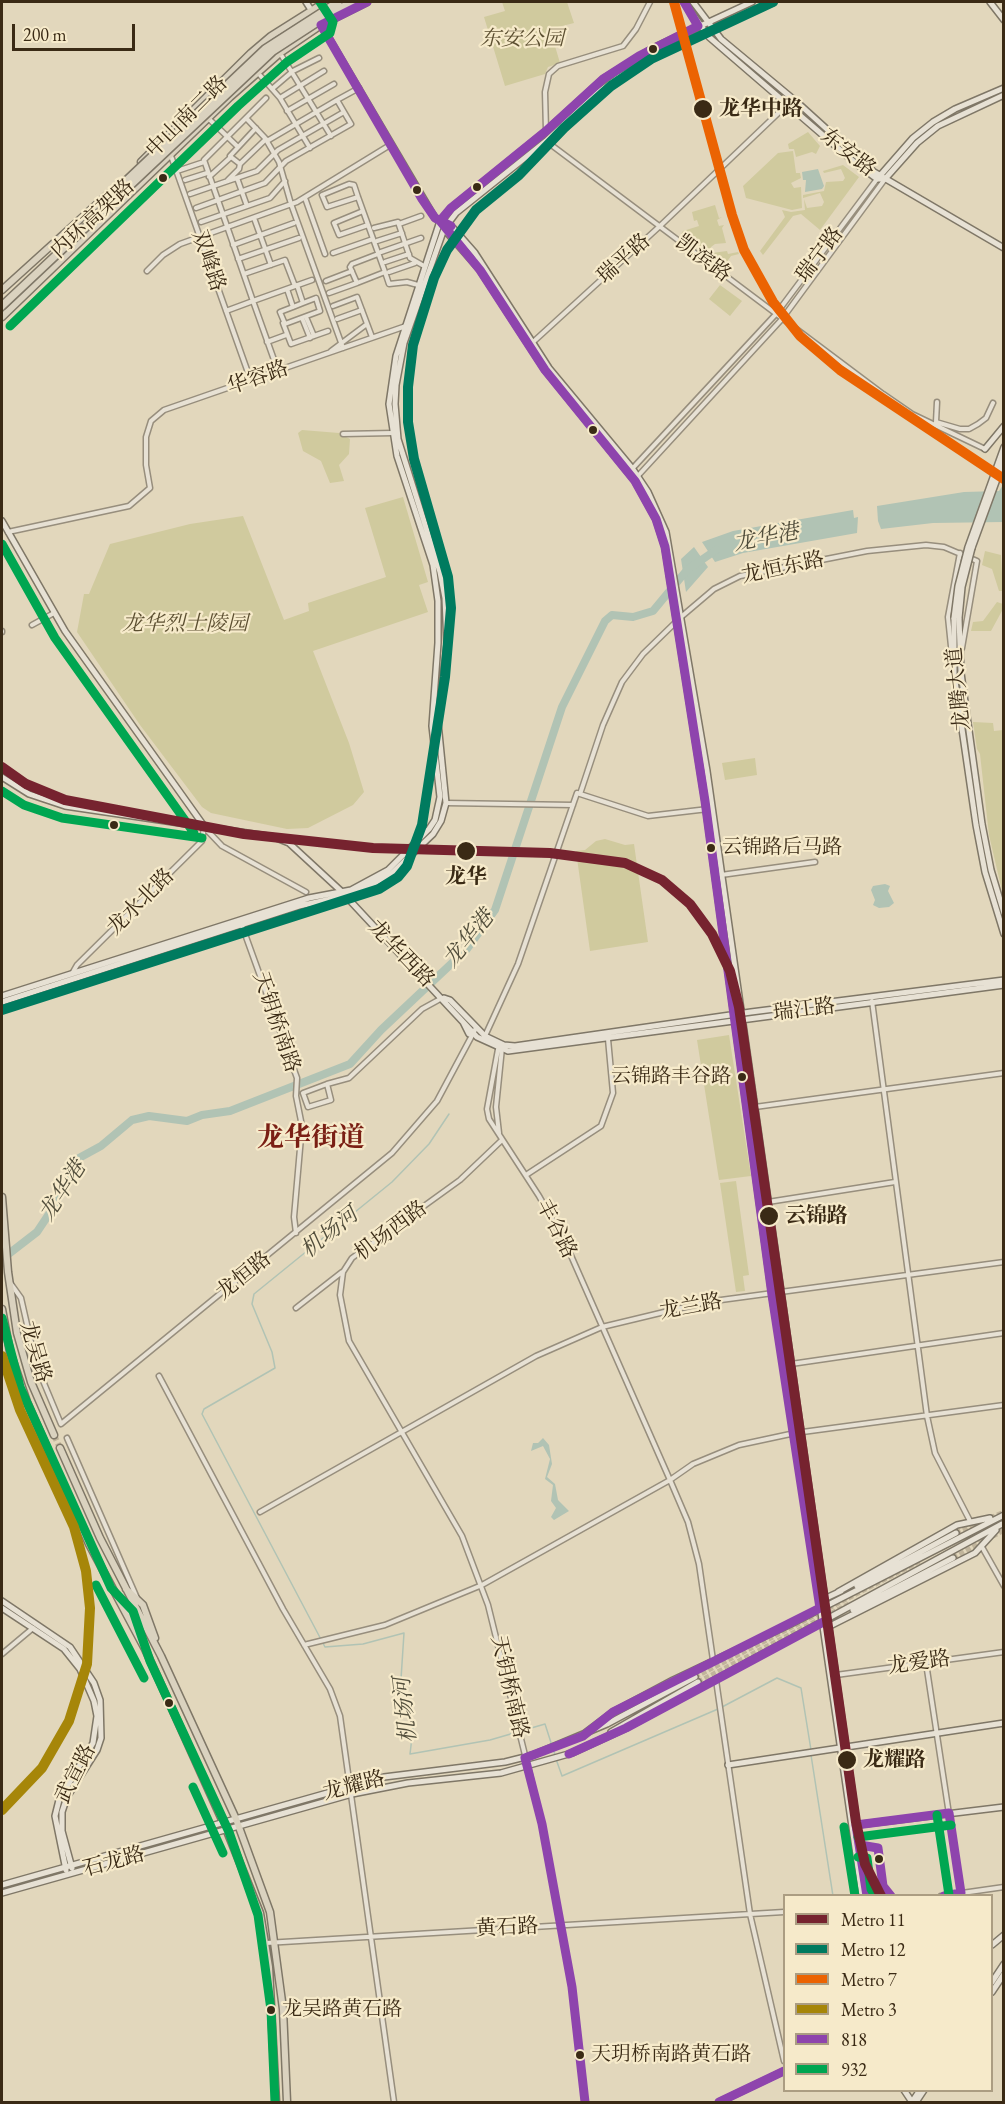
<!DOCTYPE html>
<html>
<head>
<meta charset="utf-8">
<style>
	body { margin:0 }
	#map { position:relative; width:1005px; height:2104px; overflow:hidden; background:#e2d7bc; font-family:"EB Garamond",serif }
	canvas { display:block }
	.frame { position:absolute; inset:0; border:3px solid #3a2a15; pointer-events:none }
	.legend { position:absolute; left:783px; top:1894px; width:210px; height:198px; box-sizing:border-box; background:#f6eaca; border:2px solid #ab9d82; margin:0; padding:8px 10px; list-style:none; font-size:18px; color:#3a2a15 }
	.legend li { display:flex; align-items:center; gap:12px; height:30px }
	.legend b { width:30px; border:2px solid #ab9d82 }
	.scale { position:absolute; left:12px; top:24px; width:123px; height:27px; box-sizing:border-box; border:3px solid #3a2a15; border-top:0; padding-left:8px; font-size:18px; line-height:21px; white-space:nowrap; color:#3a2a15; -webkit-text-stroke:4px #f6eaca; paint-order:stroke }
</style>
</head>
<body>
<div id="map">
<canvas width="1005" height="2104"></canvas>
<div class="frame"></div>
<ul class="legend">
<li><b style="height:8px;background:#76232f"></b>Metro 11</li>
<li><b style="height:8px;background:#007b5f"></b>Metro 12</li>
<li><b style="height:8px;background:#eb6302"></b>Metro 7</li>
<li><b style="height:8px;background:#a68609"></b>Metro 3</li>
<li><b style="height:8px;background:#8e44ad"></b>818</li>
<li><b style="height:8px;background:#00a651"></b>932</li>
</ul>
<div class="scale">200 m</div>
</div>
<script>
const c = document.querySelector('canvas').getContext('2d');
c.lineJoin = 'round';
function fill(path, color) {
  c.fillStyle = color;
  c.fill(path, 'evenodd');
}
function poly(rows) {
  const path = new Path2D();
  for (const r of rows) {
    path.moveTo(r[0], r[1]);
    for (let i = 2; i < r.length; i += 2) path.lineTo(r[i], r[i + 1]);
  }
  return path;
}
function strokePath(path, color, width, dash) {
  c.strokeStyle = color;
  c.lineWidth = width;
  c.lineCap = dash ? 'butt' : 'round';
  c.setLineDash(dash || []);
  c.stroke(path);
}
function label(font, color, halo, rows, align = 'center') {
  c.font = font + ' "EB Garamond","Noto Serif SC",serif';
  c.lineWidth = 4.5;
  c.setLineDash([]);
  c.textBaseline = 'middle';
  c.strokeStyle = halo;
  c.fillStyle = color;
  for (const [text, x, y, turn = 0] of rows) {
    c.save();
    c.translate(x, y);
    c.rotate((+turn || 0) * Math.PI / 180);
    c.textAlign = isNaN(turn) ? turn : align;
    if (halo) c.strokeText(text, 0, 0);
    c.fillText(text, 0, 0);
    c.restore();
  }
}
fill(poly([
	[502,2,567,2,574,23,550,29,560,63,548,67,545,74,505,86,484,17,505,11],
	[808,132,820,146,816,154,812,152,796,157,794,149,789,149,788,144],
	[793,151,796,173,800,173,801,178,791,183,794,188,801,187,802,208,792,210,746,198,743,186,778,153],
	[843,165,859,177,820,230,801,214,793,216,763,255,760,251,785,217,782,210,791,212,805,210,804,199,807,208,822,206,824,202,820,193,803,198,803,195,824,191,826,182,843,181,845,178,841,169,824,173,823,171],
	[715,205,719,218,722,217,717,220,719,226,724,225,722,228,726,243,715,244,711,247,712,253,727,251,728,254,738,252,739,254,731,256,724,266,681,234,683,231,699,226,697,220,694,221,692,212],
	[720,285,742,301,730,316,709,299],
	[302,430,339,433,350,439,349,454,339,465,344,481,330,483,321,461,303,451,298,433],
	[403,497,428,582,419,585,428,612,313,651,349,743,364,792,353,805,308,828,287,829,211,813,202,807,140,725,77,632,84,594,89,594,110,544,190,524,243,516,284,620,309,611,308,603,386,577,365,508],
	[985,551,1001,555,1003,591,999,591,992,569,982,565],
	[997,602,1003,604,1003,609,991,631,971,631,973,622,983,621],
	[973,722,993,723,994,731,1003,730,1003,895,989,835,980,754,977,749],
	[755,758,757,775,725,780,722,763],
	[605,839,625,845,634,844,648,942,590,951,576,851,585,850,596,841],
	[729,1035,751,1176,719,1180,697,1040],
	[736,1181,749,1275,743,1276,745,1291,736,1292,720,1183]
]), '#d0ca9e');
fill(poly([
	[818,169,824,186,822,189,805,192,806,180,803,180,802,172],
	[1003,485,1003,522,933,523,881,529,878,521,877,506,964,492,999,491],
	[853,510,854,518,858,517,857,533,743,553,715,562,702,542,733,531],
	[694,547,708,567,686,592,681,559],
	[885,884,890,886,888,891,894,903,889,907,879,908,873,905,875,900,871,890,873,886],
	[543,1438,549,1445,552,1464,547,1477,555,1484,558,1500,569,1511,554,1520,551,1517,556,1508,551,1501,553,1485,545,1479,550,1459,543,1446,531,1451,533,1443,538,1443]
]), '#b1c3b4');
strokePath(poly([
	[449,1114,429,1144,392,1182,254,1294,252,1304,272,1352,275,1368,204,1409,202,1414,325,1647,363,1644,404,1633,401,1679,413,1729,410,1754,490,1740,545,1724,555,1755],
	[722,1707,777,1678,801,1688,811,1750],
	[811,1755,833,1896],
	[556,1759,562,1776,718,1709]
]), '#b1c3b4', 1.5);
strokePath(poly([
	[2,1259,37,1232,55,1205,79,1158,101,1146,132,1120,149,1116,187,1121,202,1115,230,1111,350,1064,381,1030,467,949,495,910,562,707,605,621,612,615,633,617,653,611,687,570,716,550]
]), '#b1c3b4', 8);
strokePath(poly([
	[956,1533,1004,1512],
	[953,1558,1004,1530],
	[695,1677,920,1561],
	[698,1682,851,1603]
]), '#c0b49b', 5, [5, 2.5]);
strokePath(poly([
	[54,1435,60,1448]
]), '#c0b49b', 6, [6, 3]);
const street = poly([
	[280,53,331,136],
	[258,73,280,98,310,148],
	[272,89,293,71,319,58],
	[280,98,324,71],
	[337,100,359,88],
	[287,111,334,84],
	[208,118,238,147],
	[246,118,265,138,279,162,291,204,343,348],
	[546,131,545,92,549,74,558,66,623,46,636,29,650,2],
	[546,141,883,394,912,414,985,449],
	[170,153,251,381],
	[231,157,240,164,266,139],
	[177,171,204,162],
	[209,177,231,157,230,156,256,128],
	[237,178,247,206],
	[185,180,207,173],
	[228,180,239,169,240,164],
	[190,194,257,171,278,150,344,112],
	[358,197,327,207,322,195,349,184,354,185,358,197,385,272,389,284,407,282,418,285],
	[305,198,325,254],
	[196,208,265,183,286,161,351,124,337,100,267,141],
	[363,211,334,223,339,235,368,225],
	[254,218,271,265],
	[201,222,270,198,285,181],
	[399,224,421,216],
	[374,228,398,222,410,258,424,266],
	[377,241,402,233],
	[233,245,294,223],
	[381,252,421,238],
	[333,253,373,239],
	[378,254,352,264,350,267,357,283,385,272],
	[238,259,299,238],
	[385,262,409,254],
	[147,271,163,255,180,244,297,202,390,145],
	[389,272,415,263],
	[244,274,285,260,295,286,253,301,278,371],
	[326,281,352,271],
	[295,286,312,280],
	[287,289,293,307,303,303,297,285],
	[329,293,357,283],
	[333,306,357,297,372,337],
	[293,307,280,312,285,324,320,311,316,298,303,303],
	[226,311,253,301,204,160,266,98],
	[306,317,314,336],
	[302,318,310,338],
	[337,319,362,310],
	[283,323,291,344,328,331],
	[267,342,286,335],
	[532,343,660,226,793,99],
	[331,351,367,324],
	[937,402,936,422,960,429,969,429,978,424,986,418,993,403],
	[343,434,393,433],
	[632,469,776,314,877,179],
	[636,478,782,319,885,179],
	[8,532,129,506,150,488,146,465,146,437,151,421,164,410,406,326],
	[32,625,54,613],
	[2,632,2,631],
	[952,656,948,617,960,553],
	[580,794,603,725,622,682,643,654,681,617,714,589,740,576,867,551,926,545,944,547,977,561,962,648],
	[446,803,573,805],
	[204,827,222,846,306,892],
	[721,875,815,862],
	[241,923,297,1078,296,1096,302,1126,294,1217,296,1233],
	[73,972,77,965,202,841,204,827],
	[872,1001,927,1416,935,1453,970,1521],
	[485,1036,518,964,577,793,648,816,708,809],
	[499,1044,487,1109,489,1119,539,1196,565,1242,670,1480,688,1522,699,1564,713,1660],
	[327,1084,303,1093,308,1107,331,1100,327,1084,349,1078,422,1009,442,998],
	[755,1107,1004,1073],
	[499,1133,496,1107,502,1048],
	[502,1140,460,1180,352,1258,343,1272,340,1295,349,1341,462,1536,488,1605,542,1824,572,1987,585,2102],
	[526,1175,601,1126,613,1093,608,1039],
	[768,1202,895,1182],
	[11,1284,21,1298,36,1364,61,1424,392,1153,437,1101,476,1028],
	[296,1308,342,1272],
	[791,1364,1004,1333],
	[159,1376,283,1609,330,1689,340,1716,394,2102],
	[67,1438,137,1598],
	[260,1512,536,1356,602,1327,706,1302,1004,1262],
	[982,1547,1004,1586],
	[304,1645,385,1625,482,1585,670,1480,693,1464,739,1445,795,1433,1004,1405],
	[2,1654,33,1628],
	[926,1663,961,1893],
	[836,1675,1004,1652],
	[716,1680,750,1914,784,2061],
	[941,1896,1004,1887],
	[266,1943,784,1912]
]);
const secondary = poly([
	[306,2,313,13],
	[684,2,709,37,854,162,877,179,884,179],
	[693,2,721,39,798,103,874,172,1004,248],
	[990,2,1004,20],
	[320,23,435,218,453,228,475,253,549,368,632,468,648,492,666,532,707,771,867,1896],
	[878,178,913,138,933,122,955,109,1004,88],
	[885,179,917,143,938,126,1004,95],
	[440,221,444,229,480,270,545,370,635,481,656,519,665,547,705,801,772,1295,795,1433,862,1896],
	[985,449,1004,426],
	[2,521,65,631,204,826],
	[968,547,1004,447],
	[972,548,1004,460],
	[954,618,954,674,976,825,985,872,1004,934],
	[959,618,961,673,982,824,991,870,1004,913],
	[2,777,29,794,65,806,274,837,289,843,341,891,477,1037,508,1051,1004,985],
	[2,996,309,898,351,890,388,870,429,829,435,820,440,797,432,726,438,643,438,601,433,565,397,456,389,404,396,356,440,221,451,208,546,131,603,79,653,48,752,2],
	[444,998,450,1000,485,1036,504,1045,515,1046,751,1012,1004,980],
	[2,1002,299,906,354,894,391,874,433,834,441,821,446,803,438,723,447,645,445,598,440,572,398,439,395,404,396,385,404,343,444,229,456,213,546,141,596,94,619,77,676,45,774,2],
	[463,1022,469,1034,473,1033],
	[857,1586,956,1533],
	[838,1592,957,1525,990,1518],
	[824,1599,841,1591],
	[2,1601,70,1647,94,1683,100,1700,101,1738,97,1750,67,1797,62,1812,62,1831,72,1868],
	[2,1608,64,1649,80,1669,94,1701,97,1716,93,1743,59,1800,55,1816,66,1870],
	[853,1610,953,1558],
	[828,1627,975,1553,996,1530],
	[611,1732,698,1682],
	[585,1733,613,1712,673,1680,791,1624,1004,1515],
	[728,1765,1004,1723],
	[856,1825,1004,1807],
	[2,1885,384,1777,505,1762,533,1755,607,1724,695,1677],
	[2,1893,352,1794,408,1783,501,1773,572,1753,626,1728,1002,1524],
	[992,1945,1004,1935],
	[992,1982,1004,1964],
	[992,1992,1004,1974],
	[904,2090,912,2102],
	[719,2102,784,2071],
	[912,2102,920,2090],
	[916,2102,924,2090]
]);
const primary = poly([
	[141,162,251,53,271,36,325,2],
	[2,290,108,194],
	[2,317,230,97,280,53,321,25,367,2],
	[2,1197,8,1272,17,1333,31,1382,54,1435],
	[2,1309,10,1352,27,1402,89,1544,145,1649,227,1831,260,1913,269,1967,276,2102],
	[60,1448,100,1538,161,1656,236,1819,270,1912,283,2009,287,2102],
	[126,1589,143,1605,155,1638]
]);
strokePath(street, '#978e7d', 7);
strokePath(secondary, '#7f7767', 8);
strokePath(primary, '#7f7767', 9);
strokePath(street, '#e7e1d4', 4);
strokePath(secondary, '#e7e1d4', 5);
strokePath(primary, '#dad2bf', 6);
const secondaryBridge = poly([
	[954,618,958,586,968,547],
	[959,618,962,587,972,548]
]);
const highwayBridge = poly([
	[106,200,265,49,338,2],
	[2,306,273,51,336,10,354,2]
]);
strokePath(secondaryBridge, '#7f7767', 8, []);
strokePath(highwayBridge, '#7f7767', 10, []);
strokePath(secondaryBridge, '#e7e1d4', 5);
strokePath(highwayBridge, '#dad2bf', 7);
strokePath(poly([
	[367,2,321,25,422,199,435,218,451,226],
	[440,221,480,270,545,370,635,481,656,519,665,547,705,801,772,1295,820,1608,613,1712,583,1736,525,1758,542,1824,572,1987,585,2102],
	[440,221,451,208,546,131,603,79,639,56,698,26,684,2],
	[569,1754,626,1728,827,1620,823,1593],
	[860,1845,878,1848,883,1886,891,1896],
	[867,1896,856,1825,949,1813,961,1893,944,1896],
	[719,2102,784,2071]
]), '#8e44ad', 9);
strokePath(poly([
	[10,326,238,106,287,62,330,33,333,22,320,2],
	[2,544,55,638,194,833],
	[2,791,24,805,62,818,202,838],
	[2,1318,20,1387,111,1588,133,1611,150,1661,229,1832,258,1915,271,2010,275,2102],
	[96,1585,144,1678],
	[193,1787,223,1853],
	[937,1815,949,1895],
	[844,1827,855,1896],
	[858,1837,951,1825],
	[858,1857,867,1858,871,1889,875,1896]
]), '#00a651', 9);
strokePath(poly([
	[2,767,26,784,65,800,244,834,373,848,550,853,625,863,662,880,690,904,712,934,730,971,739,1007,856,1822,865,1864,881,1896]
]), '#76232f', 10);
strokePath(poly([
	[2,1010,379,889,398,877,407,866,422,825,445,677,451,608,448,577,414,459,408,422,408,387,413,345,434,278,447,250,476,210,519,175,564,128,611,86,651,59,773,2]
]), '#007b5f', 10);
strokePath(poly([
	[674,2,732,215,744,250,773,302,800,336,840,370,1004,479]
]), '#eb6302', 10);
strokePath(poly([
	[2,1356,20,1410,74,1527,86,1571,90,1608,87,1664,69,1721,42,1768,2,1810]
]), '#a68609', 10);
for (const [x, y, r, color] of [
	[653,49,5,"#3a2a15"],
	[703,109,10,"#3a2a15"],
	[163,178,5,"#3a2a15"],
	[477,187,5,"#3a2a15"],
	[417,190,5,"#3a2a15"],
	[593,430,5,"#3a2a15"],
	[114,825,5,"#3a2a15"],
	[711,848,5,"#3a2a15"],
	[466,851,10,"#3a2a15"],
	[742,1077,5,"#3a2a15"],
	[769,1216,10,"#3a2a15"],
	[169,1703,5,"#3a2a15"],
	[847,1760,10,"#3a2a15"],
	[879,1859,5,"#3a2a15"],
	[271,2010,5,"#3a2a15"],
	[580,2055,5,"#3a2a15"]
]) {
  const dot = new Path2D();
  dot.arc(x, y, r, 0, 2 * Math.PI);
  c.fillStyle = color;
  c.fill(dot);
  strokePath(dot, '#f6eaca', 2);
}
label('20px', '#3a2a15', '#f6eaca', [
	["云锦路后马路",722,848],
	["云锦路丰谷路",731,1077,"right"],
	["龙吴路黄石路",282,2010],
	["天玥桥南路黄石路",591,2055]
], 'left');
label('italic 21px', '#5c4f31', '#f6eaca', [
	["东安公园",522,39],
	["龙华烈士陵园",185,624]
]);
label('bold 21px', '#3a2a15', '#f6eaca', [
	["龙华中路",719,109],
	["龙华",466,877,"center"],
	["云锦路",785,1216],
	["龙耀路",863,1760]
], 'left');
label('21px', '#3a2a15', '#f6eaca', [
	["中山南二路",187,117,-45],
	["东安路",848,153,38],
	["内环高架路",93,219,-43],
	["瑞宁路",820,255,-53],
	["瑞平路",624,259,-42],
	["凯滨路",703,259,37],
	["双峰路",208,261,71],
	["华容路",258,378,-19],
	["龙恒东路",783,568,-12],
	["龙腾大道",959,689,-96],
	["龙水北路",141,902,-45],
	["龙华西路",401,954,46],
	["瑞江路",804,1010,-7],
	["天钥桥南路",276,1022,71],
	["丰谷路",556,1229,63],
	["机场西路",391,1231,-37],
	["龙恒路",244,1276,-39],
	["龙兰路",691,1307,-10],
	["龙吴路",35,1352,74],
	["龙爱路",919,1663,-8],
	["天钥桥南路",509,1687,77],
	["武宣路",76,1774,-63],
	["龙耀路",354,1786,-14],
	["石龙路",114,1862,-15],
	["黄石路",507,1928,-3]
]);
label('italic 22px', '#524e3c', '#f6eaca', [
	["龙华港",766,538,-11],
	["龙华港",469,939,-51],
	["龙华港",63,1191,-57],
	["机场河",330,1233,-39],
	["机场河",406,1710,-96]
]);
label('bold 27px', '#7a1f14', '#f6eaca', [
	["龙华街道",311,1139]
]);
</script>
</body>
</html>
